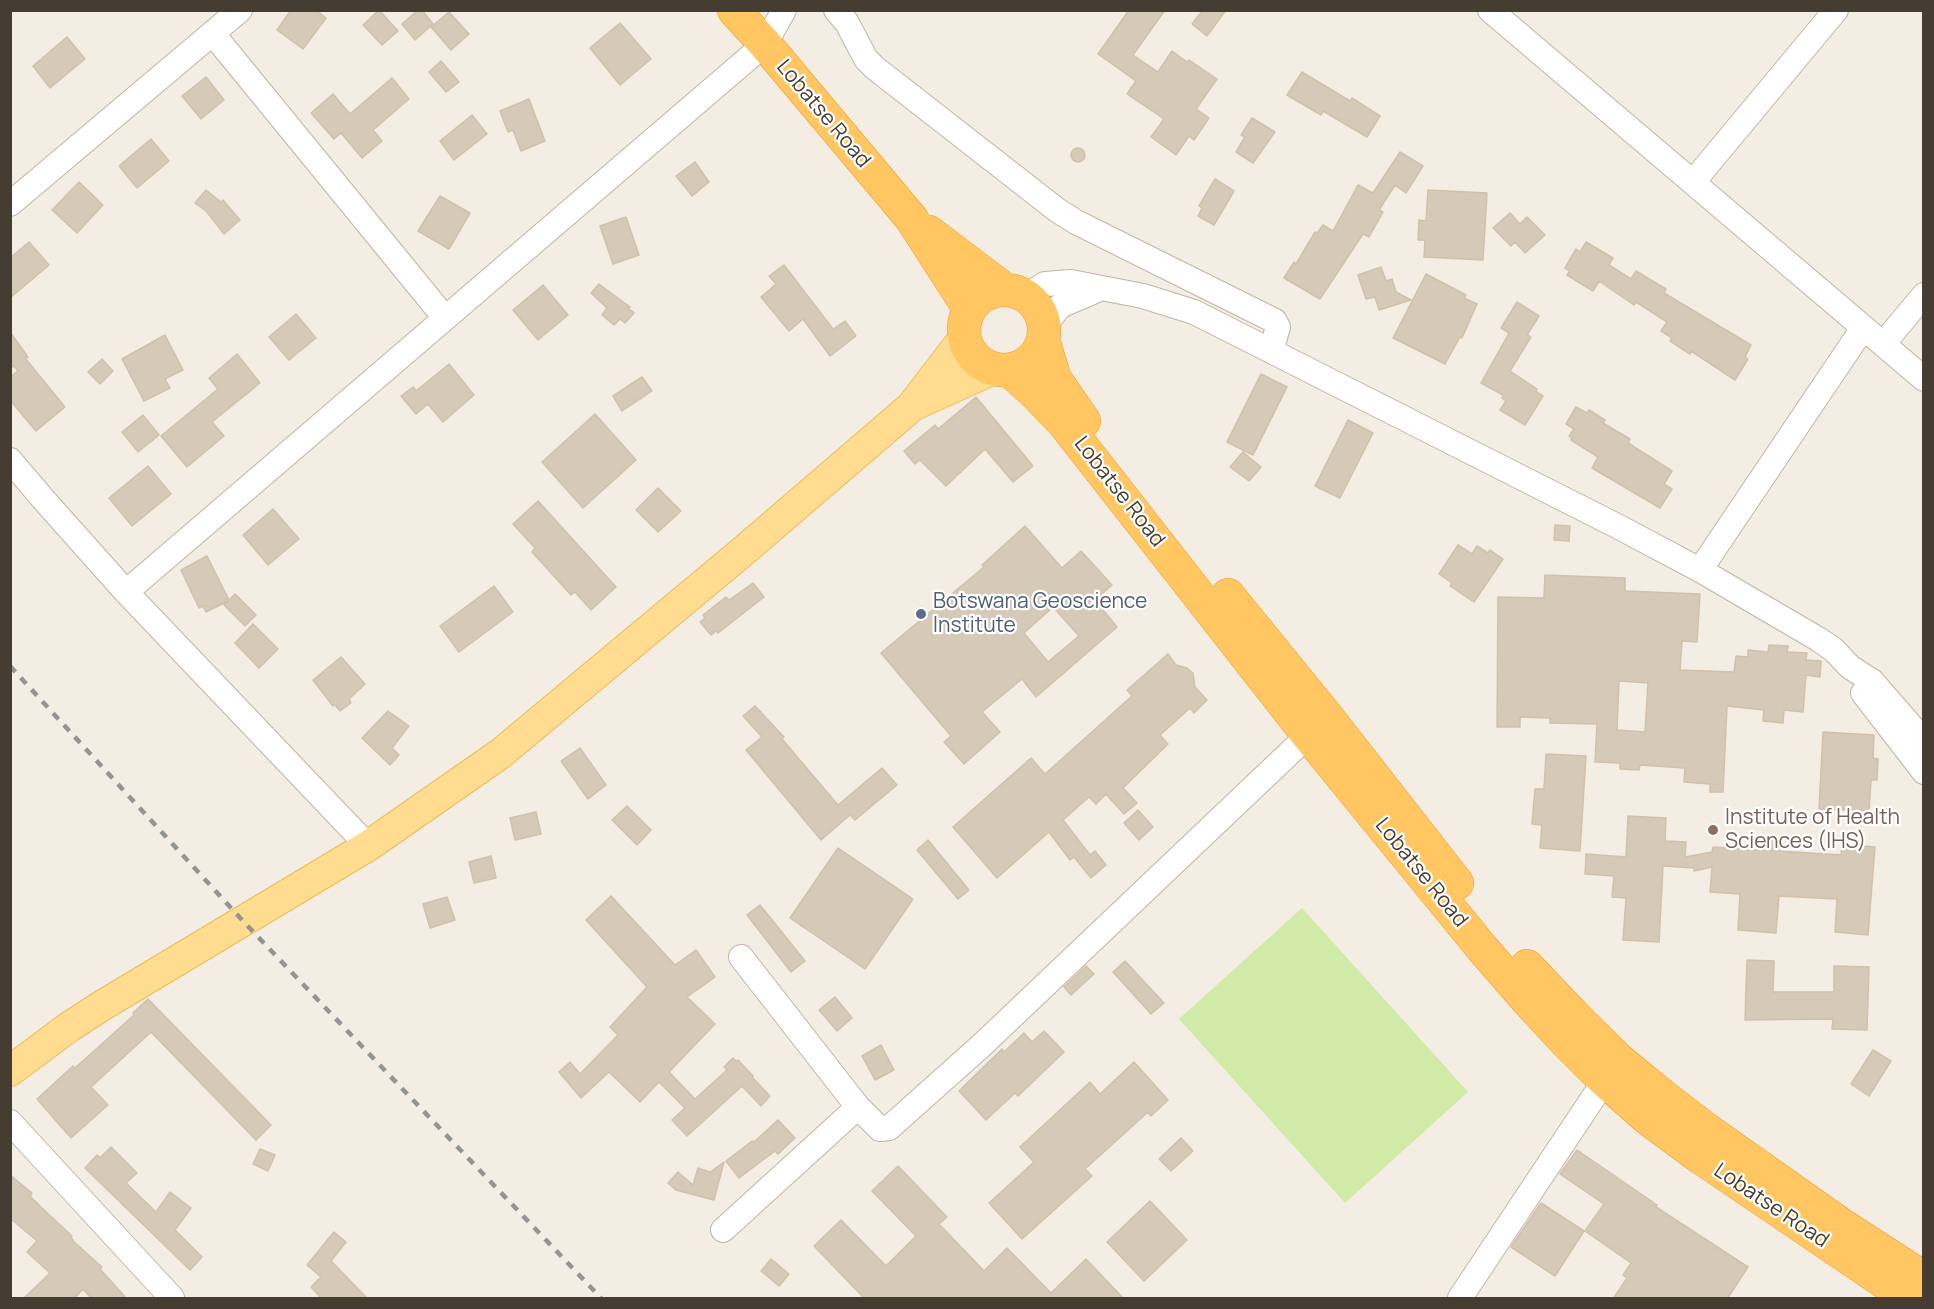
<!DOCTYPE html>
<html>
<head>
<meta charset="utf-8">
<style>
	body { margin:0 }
	#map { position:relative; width:1934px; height:1309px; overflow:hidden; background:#f3ede3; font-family:Manrope,sans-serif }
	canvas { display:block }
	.frame { position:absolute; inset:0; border:12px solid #453d32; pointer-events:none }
</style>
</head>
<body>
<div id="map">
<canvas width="1934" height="1309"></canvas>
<div class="frame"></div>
</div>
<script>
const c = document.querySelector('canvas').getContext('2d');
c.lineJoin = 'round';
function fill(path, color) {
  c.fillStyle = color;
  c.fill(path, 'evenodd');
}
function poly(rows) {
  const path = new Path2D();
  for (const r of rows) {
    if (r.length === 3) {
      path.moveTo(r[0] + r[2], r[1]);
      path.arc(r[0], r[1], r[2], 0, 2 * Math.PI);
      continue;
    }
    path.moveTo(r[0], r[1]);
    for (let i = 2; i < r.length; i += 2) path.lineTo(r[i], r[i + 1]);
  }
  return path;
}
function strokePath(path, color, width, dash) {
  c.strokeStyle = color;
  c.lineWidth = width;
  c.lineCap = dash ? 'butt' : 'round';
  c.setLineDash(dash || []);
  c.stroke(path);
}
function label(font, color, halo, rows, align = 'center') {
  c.font = font + ' Manrope,sans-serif';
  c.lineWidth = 4.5;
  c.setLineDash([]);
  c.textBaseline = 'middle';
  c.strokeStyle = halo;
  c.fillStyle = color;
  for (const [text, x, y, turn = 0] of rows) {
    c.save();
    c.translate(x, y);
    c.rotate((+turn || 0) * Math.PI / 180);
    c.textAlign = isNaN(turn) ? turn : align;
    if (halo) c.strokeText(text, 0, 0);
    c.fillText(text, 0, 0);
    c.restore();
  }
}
fill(poly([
	[1302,908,1468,1092,1345,1203,1179,1019]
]), '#cfeba7');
const building = poly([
	[291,10,316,10,326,18,303,49,277,30,291,10],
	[379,10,398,31,382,45,363,25,379,10],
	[418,10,422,10,433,24,415,40,402,24,418,10],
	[1129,10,1165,10,1133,55,1158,72,1172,51,1187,62,1189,60,1217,79,1196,109,1209,118,1194,140,1189,136,1176,155,1151,137,1164,119,1127,94,1136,81,1098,54,1129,10],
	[1203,10,1226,10,1207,36,1192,24,1203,10],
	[449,12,469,34,451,50,431,27,449,12],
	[620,23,651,59,620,85,590,48,620,23],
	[67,37,85,59,50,88,33,66,67,37],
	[441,61,459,82,446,92,429,72,441,61],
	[1302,72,1350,101,1352,98,1380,116,1367,137,1323,111,1321,115,1287,95,1302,72],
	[206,77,224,100,201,119,182,96,206,77],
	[392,78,409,99,373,130,382,141,362,158,341,133,334,139,311,113,333,94,350,114,392,78],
	[529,99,545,141,521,151,513,130,508,132,500,111,529,99],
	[472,115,487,134,454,160,440,141,472,115],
	[1252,118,1275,132,1253,163,1236,152,1245,137,1241,135,1252,118],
	[151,139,169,161,137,188,119,166,151,139],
	[1078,155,7],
	[1400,152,1423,166,1406,193,1395,185,1379,210,1383,212,1369,237,1363,234,1320,299,1284,278,1294,262,1296,264,1315,232,1317,233,1323,225,1333,231,1358,185,1373,193,1400,152],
	[695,162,709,182,692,196,676,176,695,162],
	[1215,179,1234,191,1214,225,1198,216,1202,208,1199,206,1215,179],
	[79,182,103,205,77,233,52,210,79,182],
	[206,190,221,202,223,200,240,220,224,234,206,211,195,203,206,190],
	[1428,190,1487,193,1483,260,1424,257,1425,240,1418,240,1419,220,1426,221,1428,190],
	[440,196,470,213,449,249,418,231,440,196],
	[1510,213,1520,224,1527,217,1545,235,1525,253,1515,242,1511,246,1493,228,1510,213],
	[626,217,639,255,613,264,600,226,626,217],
	[29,242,49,265,10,298,10,258,29,242],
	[1586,242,1613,258,1609,265,1631,279,1636,271,1666,289,1664,293,1751,345,1745,357,1748,359,1735,380,1691,351,1690,354,1670,341,1672,338,1661,331,1667,322,1636,302,1634,305,1599,281,1593,291,1567,275,1570,271,1565,268,1576,249,1580,252,1586,242],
	[784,265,833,329,845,321,856,336,830,356,803,319,789,331,761,297,776,284,769,276,784,265],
	[1381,267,1386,281,1392,279,1396,292,1411,300,1379,310,1375,297,1366,299,1358,275,1381,267],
	[1426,274,1466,295,1464,298,1477,304,1462,338,1460,337,1445,364,1393,338,1426,274],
	[599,284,630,307,628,308,634,313,625,323,620,319,614,325,602,315,607,308,591,293,599,284],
	[543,285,568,315,538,340,513,310,543,285],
	[1517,302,1539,316,1527,335,1531,337,1510,371,1537,389,1536,391,1543,396,1525,425,1500,410,1506,401,1502,398,1503,395,1481,383,1509,333,1501,328,1517,302],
	[296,314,316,338,289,360,269,337,296,314],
	[10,332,28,357,25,358,65,407,36,431,10,400,10,377,18,371,14,366,10,368,10,332],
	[165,335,183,370,165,379,170,388,144,401,122,359,165,335],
	[237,354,260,383,212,422,224,436,187,467,161,436,218,389,209,378,237,354],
	[102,359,113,371,100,384,88,372,102,359],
	[449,364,474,395,443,422,428,404,416,414,401,396,413,387,416,391,449,364],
	[1261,374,1287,387,1253,455,1227,442,1261,374],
	[642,377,652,391,622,411,613,396,642,377],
	[976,397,1033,466,1013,482,985,449,946,486,920,460,915,464,904,451,935,425,938,429,976,397],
	[1576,407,1587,413,1589,410,1605,420,1603,423,1630,439,1628,443,1672,471,1664,484,1672,489,1660,508,1592,468,1598,457,1571,440,1572,438,1569,436,1574,429,1566,424,1576,407],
	[595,414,636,460,583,508,542,462,595,414],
	[143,415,159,435,138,452,122,432,143,415],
	[1348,420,1373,433,1340,498,1315,486,1348,420],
	[1243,452,1261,467,1249,481,1230,467,1243,452],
	[148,466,171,494,132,526,109,498,148,466],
	[658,488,681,511,658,532,636,510,658,488],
	[538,501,616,587,591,610,575,592,571,595,532,552,535,548,513,524,538,501],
	[273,509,299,539,268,565,243,535,273,509],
	[1555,525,1570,526,1569,541,1554,540,1555,525],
	[1025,526,1062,568,1081,551,1112,585,1095,600,1117,627,1036,697,1022,679,982,712,1000,732,964,764,944,742,951,736,881,653,984,567,982,565,1025,526],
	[1053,607,1079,636,1048,662,1024,633,1053,607],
	[1458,545,1472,554,1477,546,1488,553,1490,550,1503,559,1474,602,1450,586,1452,583,1439,574,1458,545],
	[207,556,229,600,235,594,256,615,245,626,224,605,228,601,206,612,203,606,199,608,181,570,207,556],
	[1545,575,1625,578,1625,591,1700,594,1697,642,1682,641,1680,670,1734,672,1736,656,1748,657,1748,650,1768,652,1769,645,1788,646,1787,652,1807,653,1806,660,1821,661,1820,677,1806,675,1803,712,1784,710,1783,723,1763,721,1764,710,1727,706,1723,792,1710,792,1710,784,1684,782,1685,768,1640,765,1639,770,1620,769,1620,763,1595,762,1597,724,1550,723,1550,718,1520,717,1520,727,1497,727,1498,597,1544,598,1545,575],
	[1619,681,1648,683,1645,732,1617,730,1619,681],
	[753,583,764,597,718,633,716,631,711,635,700,622,705,618,703,615,726,597,729,600,753,583],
	[494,586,513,612,459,652,440,626,494,586],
	[253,624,278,649,259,668,235,643,253,624],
	[1168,654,1176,665,1187,668,1193,673,1195,687,1207,700,1194,713,1190,708,1160,735,1168,744,1123,788,1137,803,1124,814,1106,794,1096,804,1089,797,1063,820,1090,855,1095,851,1106,865,1091,878,1074,857,1070,860,1049,832,997,878,953,827,1031,758,1045,774,1132,696,1127,690,1168,654],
	[341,657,365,684,349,699,351,703,340,711,334,704,333,706,313,680,341,657],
	[755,706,784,737,782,739,838,805,882,768,897,785,855,820,850,815,821,840,746,750,762,737,743,716,755,706],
	[388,711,409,726,392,748,399,755,390,765,362,738,388,711],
	[1823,732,1874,735,1873,758,1878,759,1877,780,1871,780,1869,811,1819,809,1823,732],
	[580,748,606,785,588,799,561,761,580,748],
	[1546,754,1586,756,1580,851,1540,848,1542,825,1532,824,1535,789,1544,789,1546,754],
	[627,806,651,830,637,845,612,820,627,806],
	[1138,810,1153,827,1139,840,1124,823,1138,810],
	[536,812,541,834,515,840,510,818,536,812],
	[1628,816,1666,818,1665,841,1686,842,1685,857,1712,852,1713,847,1759,850,1760,840,1779,841,1779,851,1841,855,1842,844,1875,847,1868,935,1835,932,1837,899,1779,896,1776,933,1738,930,1740,894,1710,892,1712,867,1694,871,1694,868,1663,866,1659,942,1623,940,1626,898,1612,897,1614,876,1585,874,1586,854,1626,857,1628,816],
	[928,840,969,890,958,899,917,850,928,840],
	[838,848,913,899,865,969,790,918,838,848],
	[491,856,496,878,474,883,469,862,491,856],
	[611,896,675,965,696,950,715,977,687,997,715,1024,669,1072,695,1099,727,1070,724,1067,733,1058,736,1061,738,1060,753,1076,752,1077,770,1096,761,1106,742,1086,687,1136,672,1120,685,1108,659,1082,640,1102,609,1072,581,1098,559,1072,570,1062,580,1074,618,1035,610,1027,647,987,586,920,611,896],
	[447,897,455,920,430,928,423,904,447,897],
	[760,905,805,961,791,972,747,915,760,905],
	[1747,960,1774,961,1773,992,1834,992,1834,966,1869,967,1867,1030,1832,1029,1833,1019,1745,1020,1747,960],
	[1125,961,1164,1003,1151,1014,1113,972,1125,961],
	[1086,966,1094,974,1071,995,1064,987,1086,966],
	[835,997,852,1018,837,1031,819,1010,835,997],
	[148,999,271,1125,256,1140,151,1032,91,1087,108,1105,71,1138,37,1099,73,1066,75,1068,134,1015,133,1013,148,999],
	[1044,1031,1064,1052,1018,1096,1015,1093,986,1120,959,1091,1002,1049,1004,1052,1024,1033,1032,1042,1044,1031],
	[881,1045,894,1070,875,1080,862,1056,881,1045],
	[1873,1050,1891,1061,1869,1096,1851,1084,1873,1050],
	[1134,1062,1168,1100,1151,1116,1148,1112,1085,1169,1092,1176,1022,1239,989,1203,1034,1162,1020,1147,1090,1082,1100,1094,1134,1062],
	[778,1120,795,1138,778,1154,775,1151,739,1178,726,1161,752,1141,754,1142,778,1120],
	[1181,1138,1193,1151,1171,1171,1159,1159,1181,1138],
	[111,1147,137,1173,126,1183,156,1212,170,1192,191,1208,175,1230,202,1257,190,1270,85,1168,97,1155,100,1158,111,1147],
	[260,1149,275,1155,268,1171,253,1164,260,1149],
	[1577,1150,1657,1205,1656,1207,1748,1267,1727,1299,1613,1299,1627,1278,1623,1275,1631,1263,1585,1231,1604,1204,1560,1174,1577,1150],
	[724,1162,714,1200,676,1190,668,1183,678,1172,693,1185,698,1168,710,1172,724,1162],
	[898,1166,947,1217,939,1224,984,1271,1007,1248,1051,1293,1086,1259,1124,1299,865,1299,814,1246,841,1220,886,1266,916,1236,872,1191,898,1166],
	[10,1175,32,1193,30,1196,42,1208,72,1236,71,1237,74,1242,102,1267,100,1269,127,1299,92,1299,83,1289,74,1299,23,1299,50,1273,27,1252,37,1241,10,1218,10,1175],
	[1150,1201,1187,1240,1144,1281,1107,1242,1150,1201],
	[1541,1203,1584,1231,1555,1276,1511,1247,1541,1203],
	[334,1232,346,1242,331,1261,368,1299,322,1299,311,1287,321,1277,307,1265,334,1232],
	[771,1259,789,1274,779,1286,761,1271,771,1259]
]);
fill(building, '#d5c9b7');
strokePath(building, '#d1c0aa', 1.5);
const minor = poly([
	[836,10,847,23,866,59,875,68,1057,210,1076,222,1275,321,1278,327,1271,351],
	[1490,10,1924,379],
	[213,34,445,318],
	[1693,182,1836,10],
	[10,204,240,10],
	[1026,296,1045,284,1071,282,1143,296,1194,312,1619,527,1700,570,1818,639,1834,650,1850,667,1872,681,1924,741],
	[1044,326,1060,306,1102,288],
	[1883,344,1924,295],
	[10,460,44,500,126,592,368,846],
	[1700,570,1863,328],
	[126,592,765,44,784,10],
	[1863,693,1924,772],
	[741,957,858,1107,880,1129,889,1128,982,1045,1319,725],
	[10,1122,172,1298],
	[723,1230,858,1107],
	[1460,1298,1613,1068]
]);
const major = poly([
	[914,405,994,369],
	[10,1071,69,1027,103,1005,368,846,500,754,741,553,911,407,964,338]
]);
const highway = poly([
	[734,10,765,44,911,218,969,308],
	[929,232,1004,289],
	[1004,330,40],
	[1043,340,1055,379,1084,421],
	[1009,370,1033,391,1063,422,1308,735,1482,948,1528,1001,1565,1041,1604,1080,1647,1118,1697,1155,1908,1298],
	[1228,595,1328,718,1457,883],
	[1527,966,1581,1023,1619,1060,1664,1097,1710,1132,1839,1223,1924,1278]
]);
strokePath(minor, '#bfb5a5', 26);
strokePath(major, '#edbb56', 32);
strokePath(highway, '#ea9c25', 34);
strokePath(minor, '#fff', 24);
strokePath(major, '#ffdc8f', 30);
strokePath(highway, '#ffc661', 33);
strokePath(poly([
	[10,666,242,920,601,1298]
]), '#949494', 4.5, [8, 8]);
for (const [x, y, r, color] of [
	[921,614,6,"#5c6f8a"],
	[1713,830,6,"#8d6e63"]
]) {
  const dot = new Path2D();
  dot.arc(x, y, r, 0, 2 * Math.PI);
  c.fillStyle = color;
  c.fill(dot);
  strokePath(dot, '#fff', 2);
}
label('21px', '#453d32', '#fff', [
	["Lobatse Road",823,114,50],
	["Lobatse Road",1119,492,52],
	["Lobatse Road",1421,873,51],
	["Lobatse Road",1771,1206,34]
]);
label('21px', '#4e5e75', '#fff', [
	["Botswana Geoscience",933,602],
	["Institute",933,626]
], 'left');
label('21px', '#785e54', '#fff', [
	["Institute of Health",1725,818],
	["Sciences (IHS)",1725,842]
], 'left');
</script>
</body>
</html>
